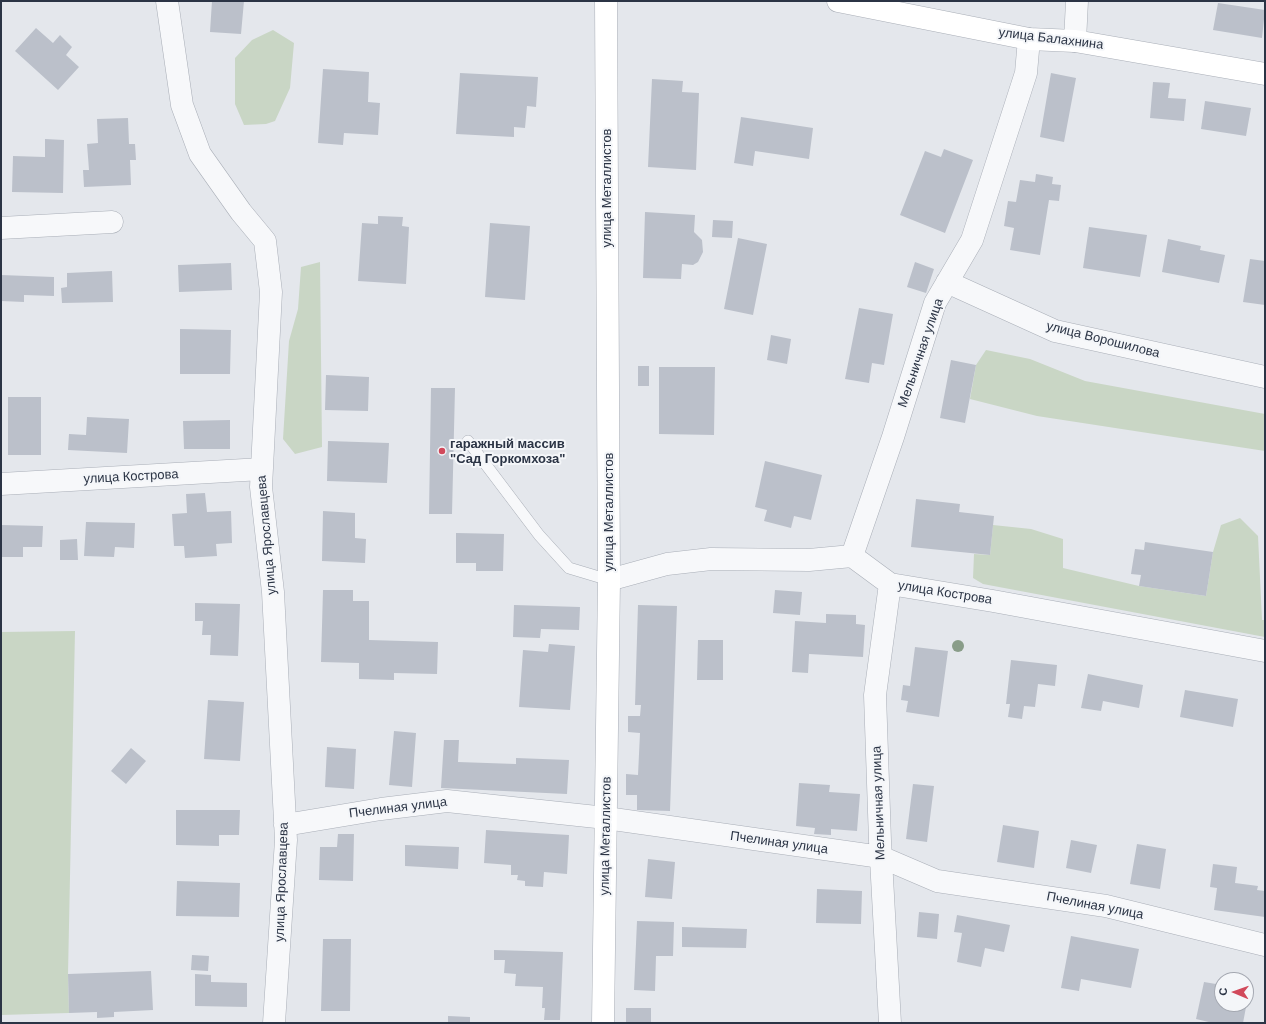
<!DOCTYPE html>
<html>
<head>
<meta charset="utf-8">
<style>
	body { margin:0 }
	#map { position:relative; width:1266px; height:1024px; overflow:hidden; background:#e4e7ec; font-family:Helvetica,sans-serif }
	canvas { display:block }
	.frame { position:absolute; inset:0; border:2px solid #2b3445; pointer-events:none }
	.north { position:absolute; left:1214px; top:972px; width:40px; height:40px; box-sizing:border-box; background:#f4f6f9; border:1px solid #a4a8b1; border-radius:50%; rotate:272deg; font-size:11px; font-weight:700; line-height:16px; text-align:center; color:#2b3445 }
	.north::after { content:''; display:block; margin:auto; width:14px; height:18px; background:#d1495b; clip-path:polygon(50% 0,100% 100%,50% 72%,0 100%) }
</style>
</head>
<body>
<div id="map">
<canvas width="1266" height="1024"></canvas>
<div class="frame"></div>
<div class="north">С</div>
</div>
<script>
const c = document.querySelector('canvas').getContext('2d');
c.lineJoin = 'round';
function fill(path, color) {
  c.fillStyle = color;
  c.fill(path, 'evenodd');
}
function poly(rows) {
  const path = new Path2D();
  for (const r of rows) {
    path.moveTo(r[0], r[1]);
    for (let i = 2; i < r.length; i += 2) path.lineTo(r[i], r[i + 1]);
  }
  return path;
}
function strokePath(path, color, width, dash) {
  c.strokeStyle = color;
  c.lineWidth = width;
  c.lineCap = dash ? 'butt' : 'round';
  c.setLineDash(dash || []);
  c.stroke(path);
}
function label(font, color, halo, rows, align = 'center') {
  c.font = font + ' Helvetica,sans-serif';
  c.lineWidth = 4;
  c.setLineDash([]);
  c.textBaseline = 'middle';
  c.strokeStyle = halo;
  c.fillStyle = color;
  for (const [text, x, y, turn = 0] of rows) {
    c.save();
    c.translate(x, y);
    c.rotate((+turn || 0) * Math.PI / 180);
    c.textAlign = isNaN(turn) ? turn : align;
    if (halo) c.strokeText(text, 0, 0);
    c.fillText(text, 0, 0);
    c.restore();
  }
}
fill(poly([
	[273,30,294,43,290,88,275,121,266,124,244,125,235,104,235,58,252,40],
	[320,262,322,447,295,454,283,439,289,341,298,309,301,267],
	[986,350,1030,359,1085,381,1265,414,1265,451,1037,416,970,399,976,365],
	[1240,518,1258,536,1262,620,1265,620,1265,637,983,584,973,578,974,554,990,555,993,525,1031,529,1063,539,1063,568,1139,586,1206,596,1213,552,1221,525],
	[75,631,68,974,69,1013,1,1015,1,632]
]), '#c9d6c5');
fill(poly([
	[212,1,244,1,241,34,210,32],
	[1218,3,1265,10,1262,38,1213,30],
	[36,28,53,43,60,35,72,47,66,55,79,67,58,90,15,51],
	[323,69,369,72,368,102,380,103,378,135,344,133,343,145,318,143],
	[460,73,538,77,536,107,527,106,525,128,514,127,514,137,456,134],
	[1051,73,1076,78,1064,142,1040,137],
	[652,79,683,81,682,92,699,93,696,170,648,167],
	[1153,82,1170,83,1168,98,1186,99,1184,121,1150,118],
	[1205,101,1251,108,1246,136,1201,129],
	[741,117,813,128,809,159,755,151,753,166,734,163],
	[128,118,129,144,135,144,136,160,130,160,131,185,84,187,83,170,89,170,87,144,98,143,97,119],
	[45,139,64,140,63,193,12,192,13,156,45,157],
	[944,149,973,160,945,233,900,215,925,151,941,157],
	[1036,174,1053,177,1052,184,1061,185,1059,201,1049,200,1040,255,1010,250,1014,228,1004,226,1008,201,1016,202,1020,180,1035,182],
	[645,212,695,215,694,232,702,240,703,252,698,262,693,265,682,264,681,279,643,278],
	[378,216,403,217,402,226,409,227,406,284,358,281,362,223,378,224],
	[713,220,733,221,732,238,712,237],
	[490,223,530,226,525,300,485,297],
	[1089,227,1147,235,1140,277,1083,268],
	[738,238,767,244,753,315,724,309],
	[1168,239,1201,246,1200,250,1225,255,1219,283,1162,272],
	[1250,259,1265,261,1265,305,1243,302],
	[915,262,934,269,926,293,907,287],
	[231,263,232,290,179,292,178,265],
	[112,271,113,302,62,303,61,288,67,287,67,273],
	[1,275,54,277,54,296,24,295,24,302,1,301],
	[859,308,893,314,884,365,872,363,869,383,845,379],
	[180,329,231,330,230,374,180,374],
	[771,335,791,339,787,364,767,360],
	[951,360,976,365,965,423,940,418],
	[638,366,649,366,649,386,638,386],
	[659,367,715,367,714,435,659,434],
	[326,375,369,377,368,411,325,410],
	[431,388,455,388,452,514,429,514],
	[8,397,41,397,41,455,8,455],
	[87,417,129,419,127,453,68,450,69,434,86,435],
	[230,420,230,449,184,449,183,421],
	[328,441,389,443,387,483,327,481],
	[765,461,822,475,811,520,794,516,791,528,764,521,767,510,755,507],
	[205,493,207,512,231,511,232,543,216,544,217,556,185,558,184,546,174,546,172,514,187,513,186,494],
	[916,499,960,504,959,512,994,516,990,555,911,547],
	[323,511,355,513,355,538,366,539,365,563,322,561],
	[86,522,135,523,134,548,115,547,114,557,84,556],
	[1,525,43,526,42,547,23,547,23,557,1,557],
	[456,533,504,534,503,571,476,571,476,563,456,563],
	[77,539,78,560,60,560,60,540],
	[1145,542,1213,552,1206,596,1139,586,1141,575,1131,574,1135,549,1144,550],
	[323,590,353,590,353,601,369,601,369,640,438,642,437,674,394,673,394,680,359,679,359,663,321,662],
	[775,590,802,592,800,615,773,613],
	[195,603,240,604,238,656,210,655,211,635,202,635,203,621,195,621],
	[514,605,580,607,579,630,541,629,540,638,513,637],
	[638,605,677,606,670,811,637,810,637,795,626,795,626,774,638,775,640,733,628,732,628,716,640,716,641,705,635,705],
	[826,614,856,615,856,624,865,625,863,657,809,654,808,673,792,672,795,621,826,623],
	[698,640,723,640,723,680,697,680],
	[549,644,575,646,570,710,519,707,523,650,548,652],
	[915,647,948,651,939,717,906,712,908,701,901,700,903,685,910,686],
	[1011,660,1057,665,1055,686,1038,684,1035,707,1024,706,1022,719,1008,717,1010,704,1006,704],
	[1088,674,1143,685,1139,708,1103,701,1101,711,1081,708],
	[1185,690,1238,699,1233,727,1180,717],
	[208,700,244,702,240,761,204,759],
	[394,731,416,733,412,787,389,785],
	[444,740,459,740,458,762,516,764,516,758,569,760,567,794,441,788],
	[327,747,356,749,354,789,325,787],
	[131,748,146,761,126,784,111,771],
	[799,783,830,785,829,792,860,794,857,831,831,829,831,835,814,834,815,828,796,826],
	[913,784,934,786,927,842,906,839],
	[176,810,240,810,239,835,219,835,219,846,176,845],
	[1003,825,1039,831,1034,868,997,862],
	[486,830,569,835,567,874,544,872,543,887,525,886,525,881,517,880,518,875,511,875,511,865,484,863],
	[338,834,354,834,353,881,319,880,320,847,337,847],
	[1071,840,1097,845,1091,873,1066,868],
	[1137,844,1166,849,1160,889,1130,884],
	[405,845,459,847,458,869,405,866],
	[648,859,675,862,672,899,645,897],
	[1213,864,1237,867,1235,883,1258,886,1257,890,1265,891,1265,917,1214,910,1217,888,1210,887],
	[177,881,240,883,239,917,176,916],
	[817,889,862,891,861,924,816,923],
	[919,912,939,914,937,939,917,937],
	[957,915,1010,925,1004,952,985,948,981,967,957,962,962,933,954,932],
	[637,921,674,922,673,956,656,956,655,991,634,990],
	[682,927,747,929,746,948,682,947],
	[1071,936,1139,949,1131,988,1081,979,1079,991,1061,988],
	[323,939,351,939,350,1011,321,1011],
	[494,950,563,952,560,1020,544,1020,545,1008,542,1008,543,987,515,986,516,974,504,973,505,960,494,960],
	[192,955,209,956,208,971,191,970],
	[151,971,153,1010,114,1012,114,1017,97,1018,97,1012,69,1013,68,974],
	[195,974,211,975,211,982,247,983,247,1007,195,1006],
	[1204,982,1222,985,1222,1004,1246,1004,1246,990,1249,991,1243,1023,1213,1023,1196,1019],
	[626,1008,651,1008,651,1023,626,1023],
	[448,1016,470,1017,470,1023,448,1023]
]), '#bbc0ca');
const lane = poly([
	[468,441,539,535,569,568,609,580]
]);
const street = poly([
	[167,1,182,105,200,154,241,212,265,241,271,292,261,487,273,592,286,840,274,1023],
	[1075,41,1077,1],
	[1,228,112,222],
	[947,282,1055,331,1265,377],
	[1,484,262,469],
	[852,556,893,437,935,303,972,240,1026,73,1029,39],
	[609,580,667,564,711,559,809,560,852,556,890,584,993,601,1265,651],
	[890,584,875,695,880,841,890,1023],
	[285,825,381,809,447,801,606,818,881,857,937,881,1106,906,1265,945]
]);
const secondary = poly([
	[838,1,1029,39,1075,41,1265,74],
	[603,1023,609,580,606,1]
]);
strokePath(lane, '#a9aeb7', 12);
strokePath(street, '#a9aeb7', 23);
strokePath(secondary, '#a9aeb7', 23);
strokePath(lane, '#f7f8fa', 11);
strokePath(street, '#f7f8fa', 22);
strokePath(secondary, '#fff', 22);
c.fillStyle = '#899d89';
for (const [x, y] of [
	[958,646]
]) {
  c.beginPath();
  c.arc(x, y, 6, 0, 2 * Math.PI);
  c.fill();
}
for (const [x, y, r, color] of [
	[442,451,4,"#d1495b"]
]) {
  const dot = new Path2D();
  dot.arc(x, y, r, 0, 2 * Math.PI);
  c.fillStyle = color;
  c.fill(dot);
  strokePath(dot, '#f4f6f9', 1.5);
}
label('13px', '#2b3445', '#f4f6f9', [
	["улица Балахнина",1051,39,7],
	["улица Металлистов",607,188,-90],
	["улица Ворошилова",1103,340,14],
	["Мельничная улица",921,353,-71],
	["улица Кострова",131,477,-3],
	["улица Металлистов",609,512,-90],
	["улица Ярославцева",267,535,-95],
	["улица Кострова",945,593,9],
	["Мельничная улица",879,803,-92],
	["Пчелиная улица",398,808,-7],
	["улица Металлистов",606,836,-89],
	["Пчелиная улица",779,843,8],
	["улица Ярославцева",282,882,-88],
	["Пчелиная улица",1095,906,11]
]);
label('bold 13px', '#2b3445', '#f4f6f9', [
	["гаражный массив",450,444],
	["\"Сад Горкомхоза\"",450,459]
], 'left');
</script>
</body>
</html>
